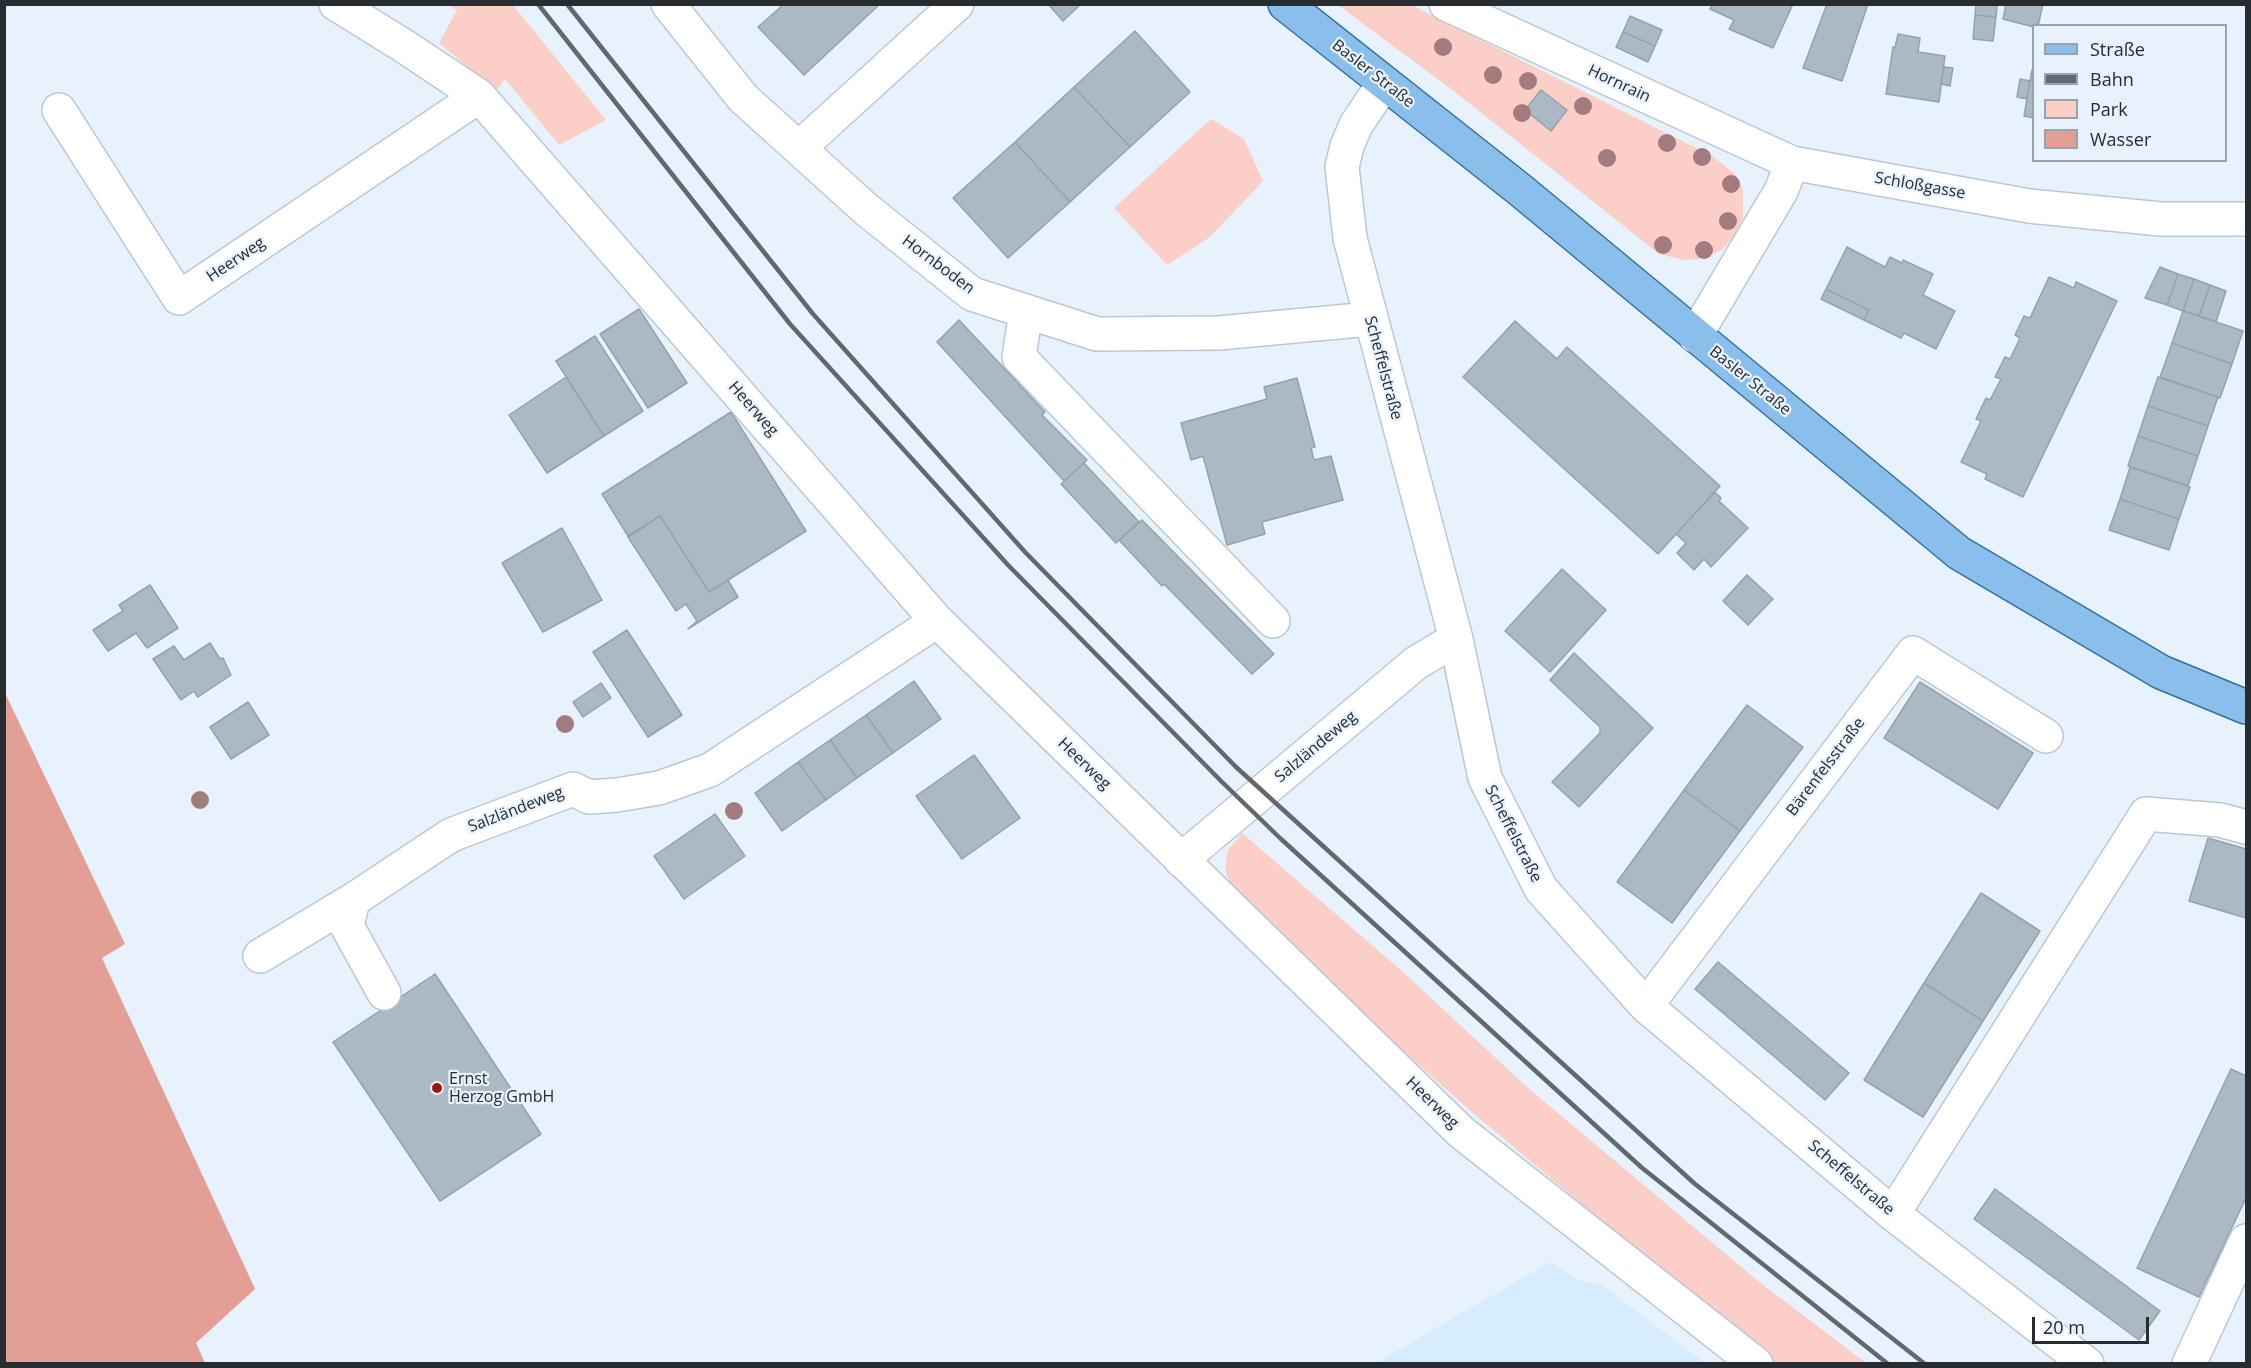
<!DOCTYPE html>
<html>
<head>
<meta charset="utf-8">
<style>
	body { margin:0 }
	#map { position:relative; width:2251px; height:1368px; overflow:hidden; background:#e7f2fd; font-family:"Open Sans",sans-serif }
	canvas { display:block }
	.frame { position:absolute; inset:0; border:6px solid #262c30; pointer-events:none }
	.legend { position:absolute; left:2032px; top:24px; width:195px; height:138px; box-sizing:border-box; background:#e7f2fd; border:2px solid #9aa3ab; margin:0; padding:8px 10px; list-style:none; font-size:18px; color:#262c30 }
	.legend li { display:flex; align-items:center; gap:12px; height:30px }
	.legend b { width:30px; border:2px solid #9aa3ab }
	.scale { position:absolute; left:2032px; top:1317px; width:117px; height:27px; box-sizing:border-box; border:3px solid #262c30; border-top:0; padding-left:8px; font-size:18px; line-height:21px; white-space:nowrap; color:#262c30; -webkit-text-stroke:4px #e7f2fd; paint-order:stroke }
</style>
</head>
<body>
<div id="map">
<canvas width="2251" height="1368"></canvas>
<div class="frame"></div>
<ul class="legend">
<li><b style="height:8px;background:#89bfea"></b>Straße</li>
<li><b style="height:8px;background:#61686f"></b>Bahn</li>
<li><b style="height:16px;background:#fbcec8"></b>Park</li>
<li><b style="height:16px;background:#e39e95"></b>Wasser</li>
</ul>
<div class="scale">20 m</div>
</div>
<script>
const c = document.querySelector('canvas').getContext('2d');
c.lineJoin = 'round';
function fill(path, color) {
  c.fillStyle = color;
  c.fill(path, 'evenodd');
}
function poly(rows) {
  const path = new Path2D();
  for (const r of rows) {
    path.moveTo(r[0], r[1]);
    for (let i = 2; i < r.length; i += 2) path.lineTo(r[i], r[i + 1]);
  }
  return path;
}
function strokePath(path, color, width, dash) {
  c.strokeStyle = color;
  c.lineWidth = width;
  c.lineCap = dash ? 'butt' : 'round';
  c.setLineDash(dash || []);
  c.stroke(path);
}
function label(font, color, halo, rows, align = 'center') {
  c.font = font + ' "Open Sans",sans-serif';
  c.lineWidth = 4.5;
  c.setLineDash([]);
  c.textBaseline = 'middle';
  c.strokeStyle = halo;
  c.fillStyle = color;
  for (const [text, x, y, turn = 0] of rows) {
    c.save();
    c.translate(x, y);
    c.rotate((+turn || 0) * Math.PI / 180);
    c.textAlign = isNaN(turn) ? turn : align;
    if (halo) c.strokeText(text, 0, 0);
    c.fillText(text, 0, 0);
    c.restore();
  }
}
fill(poly([
	[1550,1262,1580,1281,1602,1285,1705,1363,1376,1363]
]), '#d7ecfe');
fill(poly([
	[449,5,513,5,606,120,559,145,505,79,496,91,439,43,457,10],
	[1338,5,1411,5,1712,156,1734,173,1743,190,1743,217,1735,235,1722,250,1699,259,1684,260,1659,254,1455,92],
	[1211,119,1244,139,1263,181,1210,237,1167,265,1114,208],
	[1242,833,1403,972,1527,1087,1758,1281,1866,1363,1772,1363,1467,1108,1263,924,1232,891,1225,868,1228,850]
]), '#fbcec8');
fill(poly([
	[5,693,125,944,102,958,255,1289,196,1343,205,1363,5,1363]
]), '#e39e95');
const building = poly([
	[784,4,880,4,804,75,758,27,784,4],
	[1048,4,1081,4,1063,21,1048,4],
	[1713,4,1793,4,1773,48,1729,29,1734,20,1710,9,1713,4],
	[1827,4,1868,4,1842,81,1803,68,1827,4],
	[1976,4,1997,6,1996,17,1975,15,1976,4],
	[2006,4,2043,4,2038,26,2034,27,2003,19,2006,4],
	[1975,15,1996,17,1993,41,1973,39,1975,15],
	[1630,16,1662,30,1655,46,1623,32,1630,16],
	[1135,31,1190,92,1130,147,1074,87,1135,31],
	[1623,32,1655,46,1648,62,1616,47,1623,32],
	[1898,34,1920,38,1918,52,1945,56,1939,102,1886,94,1893,47,1895,48,1898,34],
	[1944,67,1953,68,1950,86,1941,84,1944,67],
	[2032,70,2034,70,2034,118,2024,116,2032,70],
	[2020,79,2030,81,2027,99,2017,97,2020,79],
	[1074,87,1130,147,1070,202,1015,142,1074,87],
	[1541,90,1567,110,1551,131,1525,110,1541,90],
	[1015,142,1070,202,1008,258,953,198,1015,142],
	[1847,247,1885,267,1890,257,1902,263,1903,260,1933,274,1923,295,1955,311,1936,349,1904,333,1901,338,1864,320,1869,310,1826,289,1847,247],
	[2160,267,2178,274,2167,305,2145,298,2160,267],
	[2178,274,2194,279,2183,311,2167,305,2178,274],
	[2049,277,2074,288,2076,282,2117,301,2023,497,1985,479,1987,474,1961,462,1981,421,1976,419,1986,398,1990,400,2001,379,1995,377,2005,357,2010,359,2020,338,2015,335,2024,316,2030,318,2049,277],
	[2194,279,2210,285,2199,316,2183,311,2194,279],
	[2210,285,2226,291,2216,322,2199,316,2210,285],
	[1826,289,1869,310,1864,320,1821,299,1826,289],
	[639,309,687,383,648,408,600,334,639,309],
	[2183,311,2243,331,2232,364,2172,343,2183,311],
	[959,320,1045,412,1042,415,1087,460,1064,481,937,342,959,320],
	[1515,321,1557,359,1567,347,1720,486,1658,554,1463,377,1515,321],
	[595,336,643,411,604,436,556,361,595,336],
	[2172,343,2232,364,2220,398,2160,377,2172,343],
	[566,377,604,436,547,473,509,415,566,377],
	[2158,377,2218,397,2208,426,2148,406,2158,377],
	[1297,378,1315,447,1311,448,1314,460,1331,456,1343,500,1262,522,1265,534,1227,545,1203,456,1191,460,1181,423,1267,399,1264,387,1297,378],
	[2148,406,2208,426,2198,456,2138,436,2148,406],
	[731,412,806,531,709,592,660,516,628,536,602,494,731,412],
	[2138,436,2198,456,2188,486,2128,466,2138,436],
	[1084,463,1139,522,1116,543,1061,484,1084,463],
	[2130,467,2190,487,2179,519,2120,499,2130,467],
	[1715,492,1721,498,1719,501,1748,528,1711,567,1704,559,1694,570,1677,553,1686,543,1676,534,1715,492],
	[2120,499,2179,519,2169,550,2109,530,2120,499],
	[660,516,709,592,728,580,738,597,688,629,697,621,686,604,676,611,628,537,660,516],
	[1142,520,1274,654,1252,674,1164,584,1162,586,1119,540,1142,520],
	[562,528,602,600,543,632,502,563,562,528],
	[1562,569,1606,610,1550,672,1505,631,1562,569],
	[1747,575,1773,599,1748,625,1723,601,1747,575],
	[150,585,178,628,147,648,136,633,108,651,93,630,123,611,119,605,150,585],
	[627,630,682,715,648,737,593,652,627,630],
	[210,643,220,659,223,658,231,675,198,697,194,691,181,700,153,659,174,646,184,660,210,643],
	[1574,653,1653,728,1579,807,1552,782,1600,733,1600,727,1550,680,1574,653],
	[914,681,941,719,893,753,866,715,914,681],
	[1920,682,2033,753,1998,809,1884,738,1920,682],
	[601,683,611,698,583,717,573,702,601,683],
	[248,702,269,735,231,759,210,727,248,702],
	[1747,705,1803,747,1740,831,1684,790,1747,705],
	[866,715,893,753,857,778,830,740,866,715],
	[830,740,857,778,826,800,798,762,830,740],
	[974,755,1020,818,962,859,916,796,974,755],
	[798,762,826,800,782,831,755,793,798,762],
	[1684,790,1740,831,1672,923,1617,882,1684,790],
	[715,814,745,856,684,899,654,856,715,814],
	[2208,838,2246,849,2246,918,2189,901,2208,838],
	[1981,893,2040,931,1983,1021,1924,983,1981,893],
	[1718,962,1849,1073,1825,1100,1695,989,1718,962],
	[435,974,541,1134,440,1201,333,1042,435,974],
	[1924,983,1983,1021,1923,1117,1864,1080,1924,983],
	[2231,1069,2246,1076,2246,1198,2199,1297,2137,1268,2231,1069],
	[1995,1189,2160,1311,2139,1340,1974,1219,1995,1189]
]);
fill(building, '#abb9c5');
strokePath(building, '#94a2ae', 1.5);
const minor = poly([
	[336,4,404,46,479,96,937,621,1461,1132,1756,1364],
	[668,4,743,98,867,210,972,294,1097,334,1219,333,1370,319],
	[1446,4,1792,163],
	[1384,83,1356,125,1347,146,1342,167,1350,238,1456,639,1485,778,1541,889,1646,1006,1893,1214,2087,1364],
	[59,110,179,298,479,96],
	[799,148,957,4],
	[1026,311,1019,357,1273,621],
	[1695,336,1781,191,1792,163,2029,206,2161,219,2246,219],
	[1181,860,1416,663,1456,639],
	[353,900,347,926,384,993],
	[260,956,353,900,451,835,573,789,589,797,617,795,659,788,710,770,937,621],
	[1646,1006,1913,653,2046,736],
	[1893,1214,2146,814,2220,820,2246,827],
	[2189,1364,2246,1241]
]);
const major = poly([
	[1285,4,1519,189,1959,553,2161,672,2246,707]
]);
strokePath(minor, '#bac8d5', 36);
strokePath(major, '#3370a0', 36);
strokePath(minor, '#fff', 33);
strokePath(major, '#89bfea', 33);
strokePath(poly([
	[538,4,790,324,1008,565,1221,781,1281,839,1641,1167,1888,1364],
	[567,4,813,314,1025,552,1236,767,1695,1184,1925,1364]
]), '#61686f', 4.5);
c.fillStyle = '#a27b7d';
for (const [x, y] of [
	[1443,47],
	[1493,75],
	[1528,81],
	[1583,106],
	[1522,113],
	[1667,143],
	[1702,157],
	[1607,158],
	[1731,184],
	[1728,221],
	[1663,245],
	[1704,250],
	[565,724],
	[200,800],
	[734,811]
]) {
  c.beginPath();
  c.arc(x, y, 9, 0, 2 * Math.PI);
  c.fill();
}
for (const [x, y, r, color] of [
	[437,1088,6,"#a61114"]
]) {
  const dot = new Path2D();
  dot.arc(x, y, r, 0, 2 * Math.PI);
  c.fillStyle = color;
  c.fill(dot);
  strokePath(dot, '#e7f2fd', 2);
}
label('16px', '#262c30', '#e7f2fd', [
	["Basler Straße",1373,74,38],
	["Hornrain",1619,84,25],
	["Schloßgasse",1920,186,10],
	["Heerweg",236,260,-34],
	["Hornboden",938,265,37],
	["Scheffelstraße",1383,368,75],
	["Basler Straße",1750,381,39],
	["Heerweg",753,409,49],
	["Salzländeweg",1316,747,-40],
	["Heerweg",1084,764,44],
	["Bärenfelsstraße",1826,767,-53],
	["Salzländeweg",516,810,-21],
	["Scheffelstraße",1513,834,63],
	["Heerweg",1432,1103,44],
	["Scheffelstraße",1851,1178,40]
]);
label('16px', '#262c30', '#e7f2fd', [
	["Ernst",449,1079],
	["Herzog GmbH",449,1097]
], 'left');
</script>
</body>
</html>
